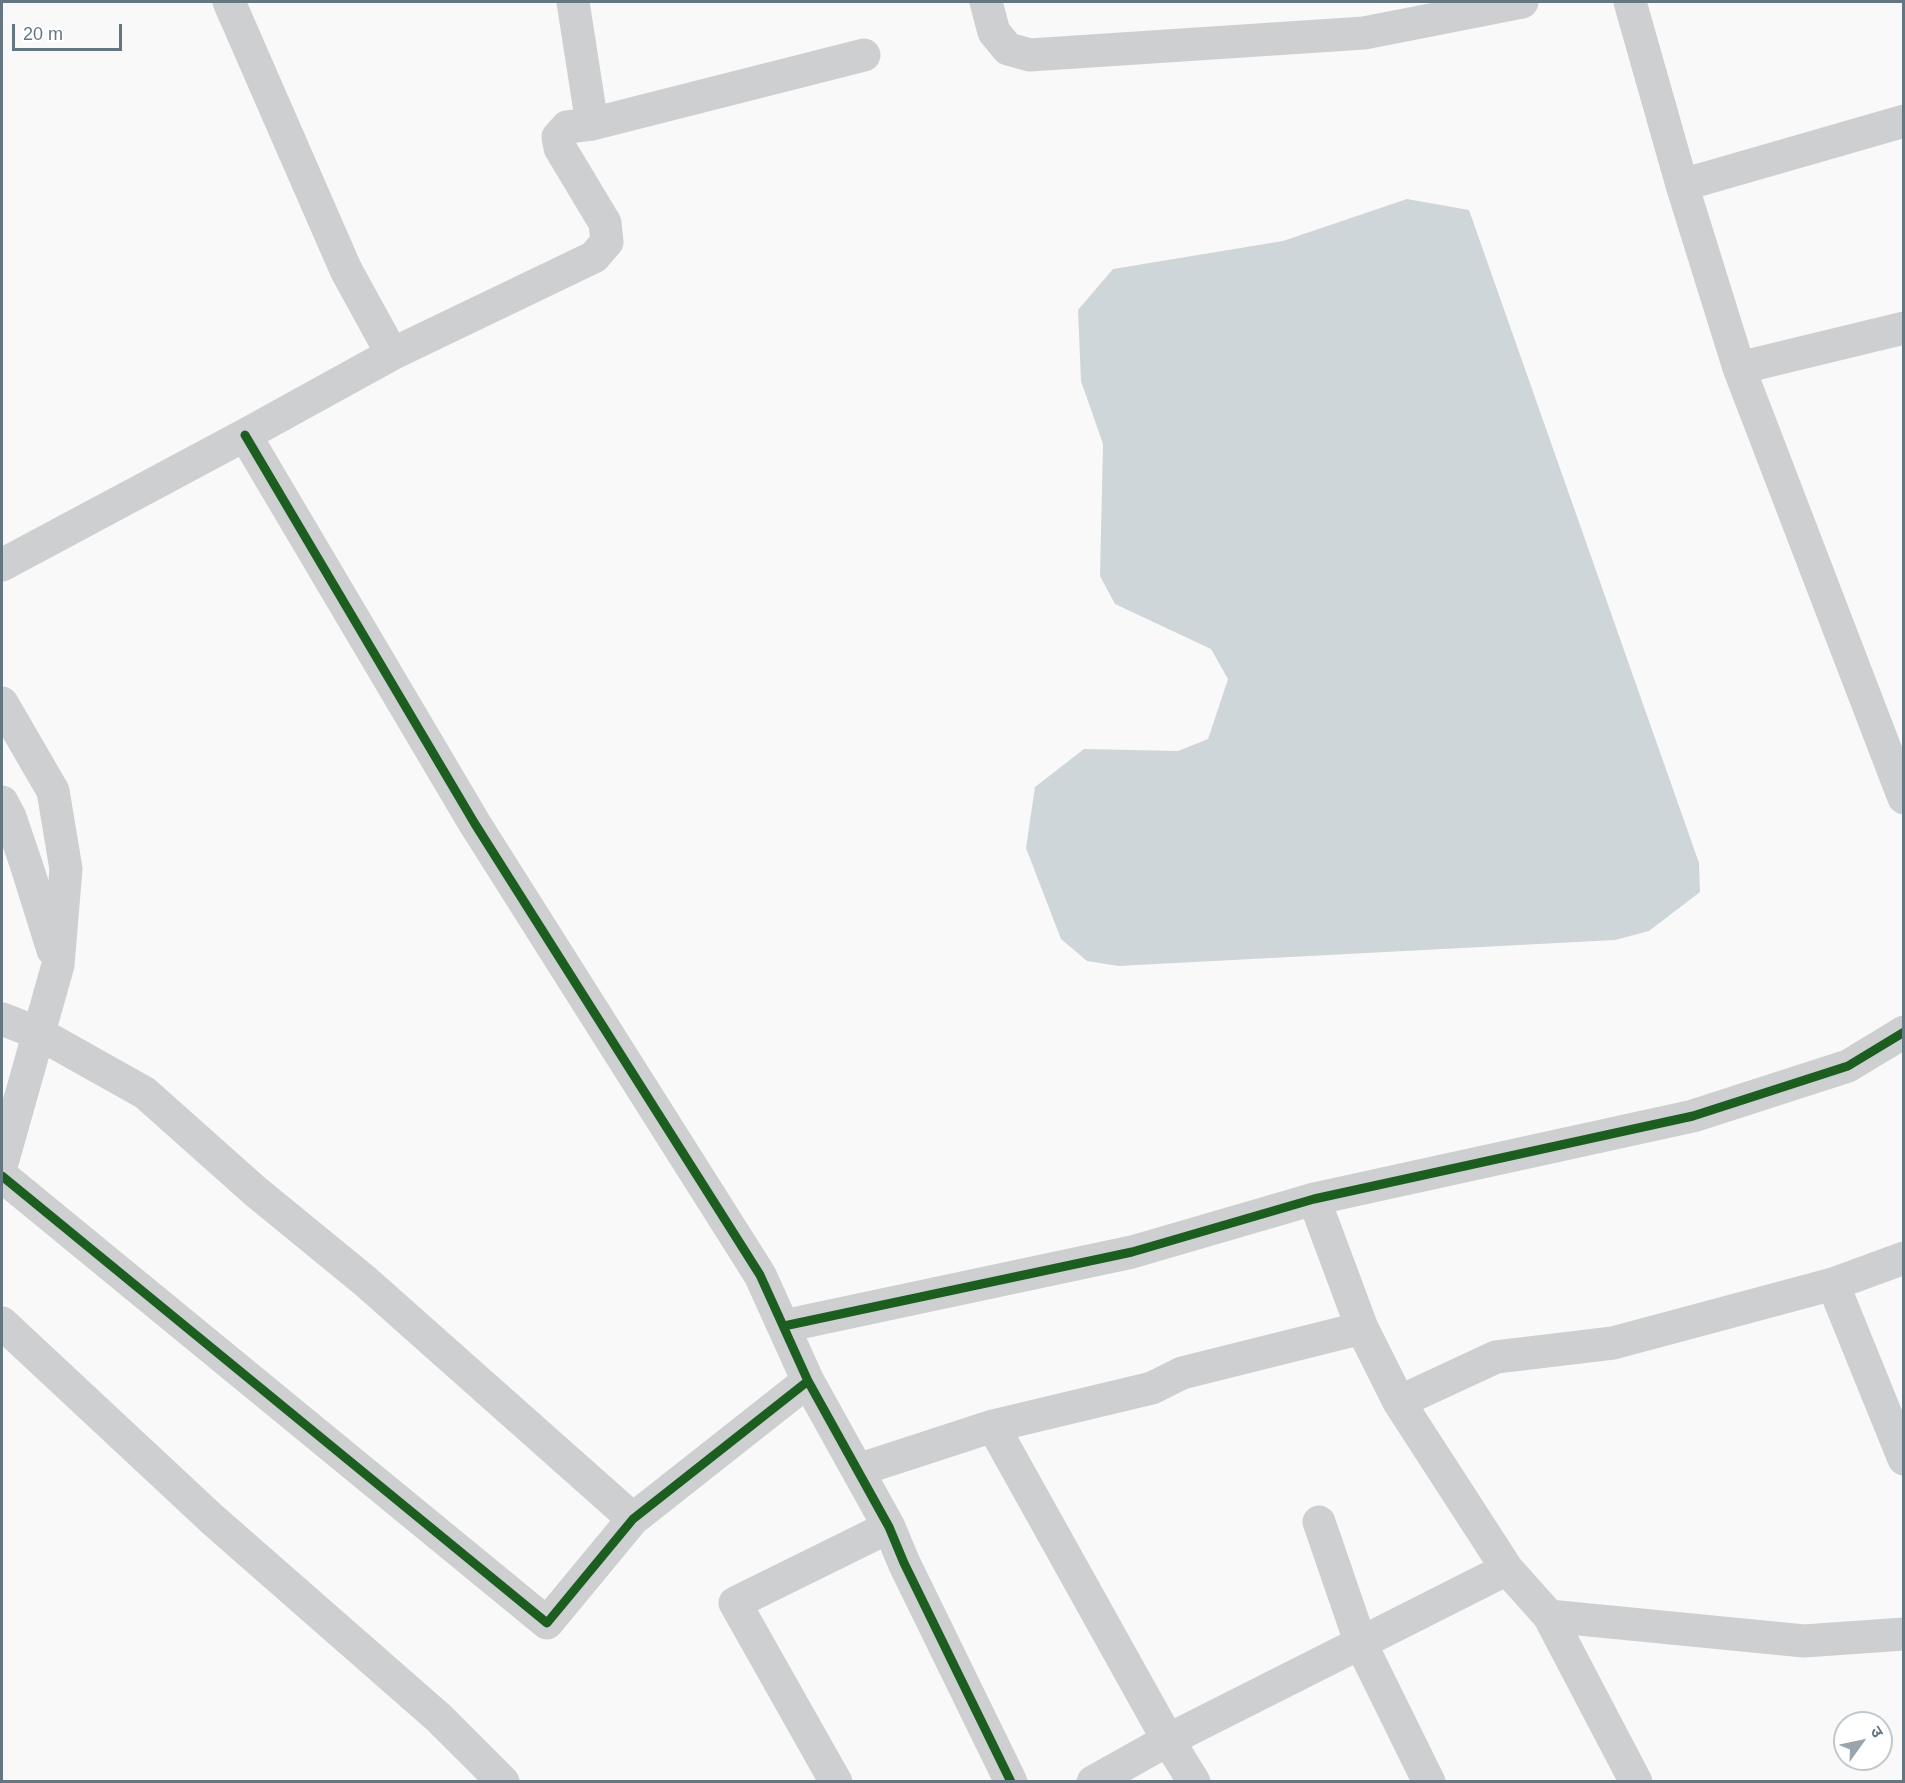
<!DOCTYPE html>
<html>
<head>
<meta charset="utf-8">
<style>
	body { margin:0 }
	#map { position:relative; width:1905px; height:1783px; overflow:hidden; background:#f9f9f9; font-family:Helvetica,"Noto Sans Devanagari",sans-serif }
	canvas { display:block }
	.frame { position:absolute; inset:0; border:3px solid #657683; pointer-events:none }
	.north { position:absolute; left:1833px; top:1711px; width:60px; height:60px; box-sizing:border-box; background:#fff; border:2px solid #c1c8cd; border-radius:50%; rotate:57deg; font-size:16px; font-weight:700; line-height:24px; text-align:center; color:#657683 }
	.north::after { content:''; display:block; margin:auto; width:21px; height:27px; background:#99a4ac; clip-path:polygon(50% 0,100% 100%,50% 72%,0 100%) }
	.scale { position:absolute; left:12px; top:24px; width:110px; height:27px; box-sizing:border-box; border:3px solid #657683; border-top:0; padding-left:8px; font-size:18px; line-height:21px; white-space:nowrap; color:#657683; -webkit-text-stroke:4px #fff; paint-order:stroke }
</style>
</head>
<body>
<div id="map">
<canvas width="1905" height="1783"></canvas>
<div class="frame"></div>
<div class="north">उ</div>
<div class="scale">20 m</div>
</div>
<script>
const c = document.querySelector('canvas').getContext('2d');
c.lineJoin = 'round';
function fill(path, color) {
  c.fillStyle = color;
  c.fill(path, 'evenodd');
}
function poly(rows) {
  const path = new Path2D();
  for (const r of rows) {
    path.moveTo(r[0], r[1]);
    for (let i = 2; i < r.length; i += 2) path.lineTo(r[i], r[i + 1]);
  }
  return path;
}
function strokePath(path, color, width, dash) {
  c.strokeStyle = color;
  c.lineWidth = width;
  c.lineCap = dash ? 'butt' : 'round';
  c.setLineDash(dash || []);
  c.stroke(path);
}
fill(poly([
	[1407,199,1469,210,1699,863,1700,892,1649,931,1615,940,1118,966,1087,961,1061,939,1026,848,1035,787,1084,749,1178,751,1208,739,1228,679,1211,649,1115,604,1100,576,1103,444,1081,381,1078,310,1113,269,1283,241]
]), '#ced6d9');
strokePath(poly([
	[229,2,346,270,392,354],
	[986,2,994,32,1008,49,1030,55,1364,33,1522,2],
	[1630,2,1682,185,1739,368,1904,798],
	[592,124,864,55],
	[1682,185,1904,121],
	[1739,368,1904,328],
	[245,435,475,824,760,1275,808,1381,889,1527,904,1563,1011,1782],
	[2,565,245,435,392,354,594,257,607,242,605,223,560,148,558,137,567,127,592,124,573,2],
	[2,703,53,791,66,869,58,965,2,1163],
	[2,802,10,817,27,867,53,950],
	[2,1019,38,1033,145,1093,255,1191,365,1281,633,1519],
	[2,1176,547,1623,633,1519,808,1381],
	[1314,1199,1362,1328,1399,1402,1507,1569,1549,1616,1636,1782],
	[1833,1284,1904,1459],
	[2,1323,213,1520,439,1718,503,1782],
	[784,1326,1132,1252,1314,1199,1693,1116,1848,1066,1904,1032],
	[1399,1402,1496,1357,1613,1343,1833,1284,1904,1258],
	[993,1426,1168,1740,1194,1782],
	[858,1470,993,1426,1152,1388,1182,1373,1362,1328],
	[1319,1522,1361,1644,1429,1782],
	[1549,1616,1804,1641,1904,1634],
	[836,1782,735,1603,889,1527],
	[1093,1782,1168,1740,1507,1569]
]), '#cecfd0', 33);
strokePath(poly([
	[245,435,475,824,760,1275,808,1381,889,1527,904,1563,1011,1782],
	[2,1176,547,1623,633,1519,808,1381],
	[784,1326,1132,1252,1314,1199,1693,1116,1848,1066,1904,1032]
]), '#1b5e20', 9);
</script>
</body>
</html>
